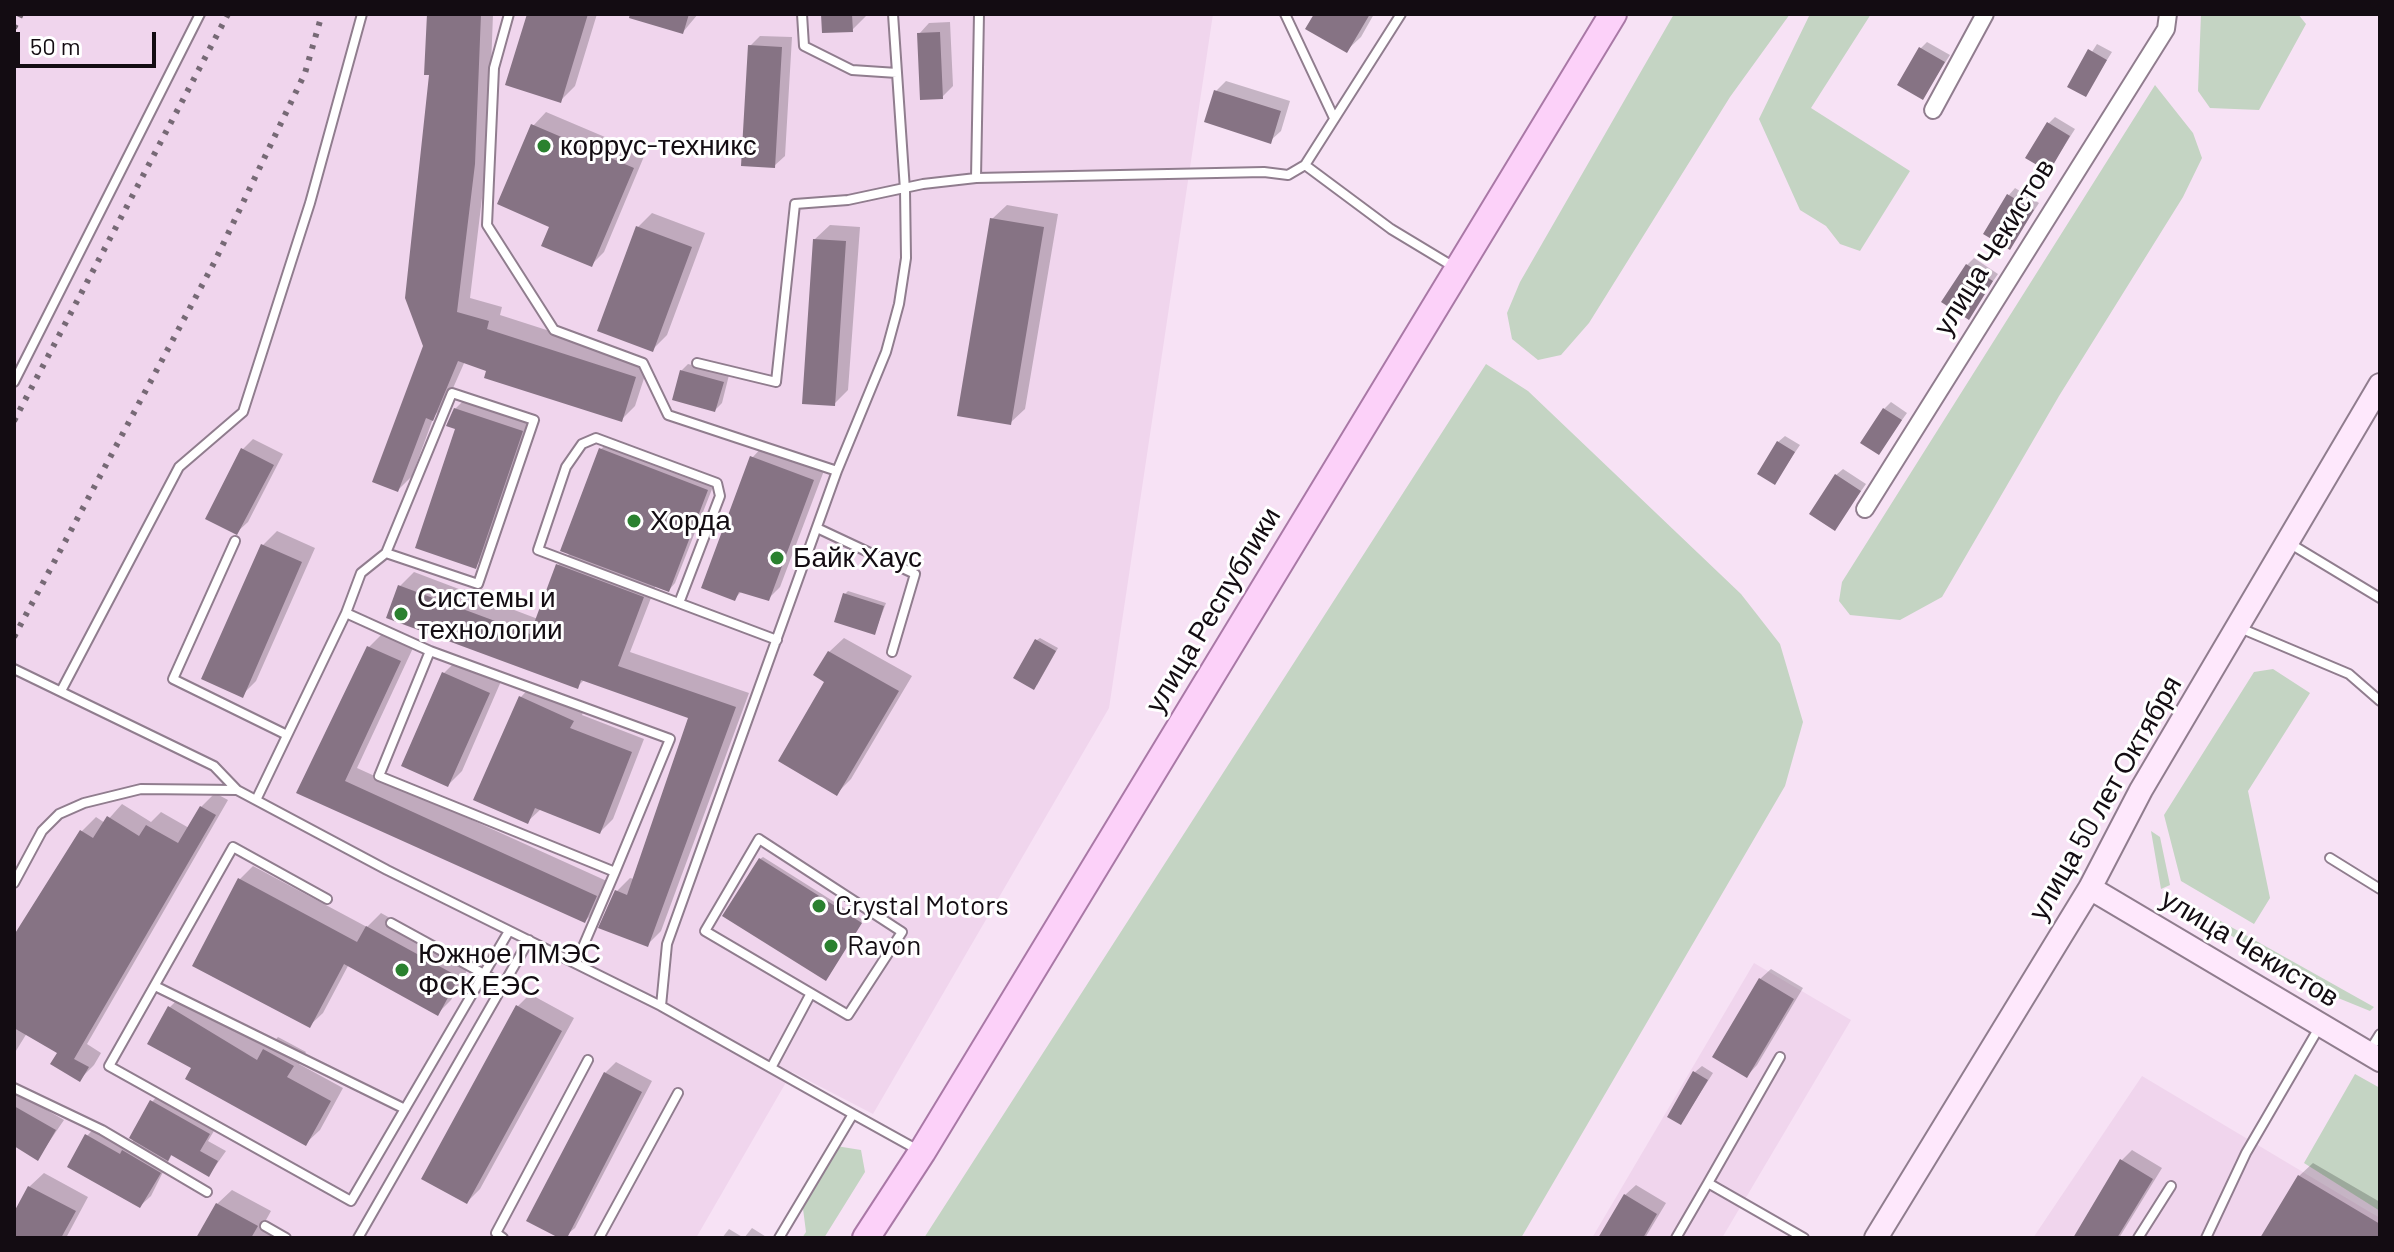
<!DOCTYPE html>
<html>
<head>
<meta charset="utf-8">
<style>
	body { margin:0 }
	#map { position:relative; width:2394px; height:1252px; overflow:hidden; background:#f7e2f5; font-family:Barlow,sans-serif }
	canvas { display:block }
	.frame { position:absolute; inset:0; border:16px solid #130c12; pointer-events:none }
	.scale { position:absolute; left:16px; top:32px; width:140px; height:36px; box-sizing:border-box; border:4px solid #130c12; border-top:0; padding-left:10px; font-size:24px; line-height:28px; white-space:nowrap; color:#130c12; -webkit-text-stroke:6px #fff; paint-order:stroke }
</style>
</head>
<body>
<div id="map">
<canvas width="2394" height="1252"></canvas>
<div class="frame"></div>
<div class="scale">50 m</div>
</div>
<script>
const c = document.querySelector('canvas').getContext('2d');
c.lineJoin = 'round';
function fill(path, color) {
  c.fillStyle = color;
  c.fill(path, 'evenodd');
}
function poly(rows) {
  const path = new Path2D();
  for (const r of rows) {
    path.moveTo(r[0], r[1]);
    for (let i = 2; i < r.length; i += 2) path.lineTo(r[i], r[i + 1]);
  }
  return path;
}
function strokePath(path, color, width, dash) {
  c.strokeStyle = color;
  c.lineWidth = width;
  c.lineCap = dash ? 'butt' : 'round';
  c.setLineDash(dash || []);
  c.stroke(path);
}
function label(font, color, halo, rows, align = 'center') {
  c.font = font + ' Barlow,sans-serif';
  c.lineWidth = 6;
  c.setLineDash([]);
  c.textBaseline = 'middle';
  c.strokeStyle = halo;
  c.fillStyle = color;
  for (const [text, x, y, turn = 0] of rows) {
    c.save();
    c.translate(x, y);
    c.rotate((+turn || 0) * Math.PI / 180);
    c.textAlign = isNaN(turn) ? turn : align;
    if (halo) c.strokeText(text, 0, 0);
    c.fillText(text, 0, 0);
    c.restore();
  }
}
fill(poly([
	[14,14,1213,14,1109,708,873,1114,792,1072,696,1238,14,1238],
	[1754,963,1851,1020,1722,1238,1592,1238],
	[2142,1076,2380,1218,2380,1238,2033,1238]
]), '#f0d5ed');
fill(poly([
	[1674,14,1790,14,1730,97,1589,323,1561,355,1538,360,1512,339,1507,313,1520,282],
	[1810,14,1871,14,1811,108,1910,171,1860,251,1840,244,1826,226,1800,210,1759,119],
	[2201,14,2298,14,2306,24,2259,110,2210,108,2198,91],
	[2155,85,2193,133,2202,158,2183,197,2059,396,1942,597,1900,620,1850,615,1839,601,1842,582],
	[1486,364,1528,391,1741,594,1780,644,1803,722,1785,786,1521,1238,924,1238],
	[2273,669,2310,693,2248,791,2270,898,2254,924,2181,881,2164,815,2254,672],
	[2151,831,2160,837,2170,885,2161,889],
	[2183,900,2374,1007,2370,1011,2316,989,2184,906],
	[2355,1074,2380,1088,2380,1211,2304,1163],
	[836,1146,861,1150,865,1172,824,1238,802,1238,806,1232,802,1201]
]), '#c4d4c3');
fill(poly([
	[429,14,493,14,488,148,470,298,502,307,500,315,649,363,635,406,621,420,465,361,446,404,434,416,412,476,398,490,426,346,431,73],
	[529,14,597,14,575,86,561,100],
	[643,14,698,14,683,32],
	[823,14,866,14,866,16,852,30],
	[1316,14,1374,14,1361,37,1346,51],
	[950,22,953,86,942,97,919,34,929,23],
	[760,36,792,37,785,156,774,166,750,46],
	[1927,42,1950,55,1922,98,1920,49],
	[2097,44,2112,52,2085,95,2070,86],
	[1226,81,1290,101,1281,131,1270,141,1216,91],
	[546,112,645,154,604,252,591,265,552,226,533,126],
	[2055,117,2075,129,2049,170,2048,124],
	[2015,188,2039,203,2010,247,2009,195],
	[1007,205,1058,214,1025,409,1010,423,992,219],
	[652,213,705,233,667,335,652,350,638,227],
	[830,225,860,227,848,390,834,404,815,239],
	[1974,258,1998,274,1968,317,1967,265],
	[688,364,729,375,722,403,715,410,681,371],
	[470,394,536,417,490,552,475,566,455,409],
	[1891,402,1907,413,1879,452,1884,409],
	[1785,436,1800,445,1775,482,1778,442],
	[253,439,283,454,248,522,237,532,243,449],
	[608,443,714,484,675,583,669,590,656,585,630,652,749,693,661,931,647,945,616,892,630,878,634,879,691,717,585,679,577,687,400,586,414,572,538,619,558,565,570,553,601,449],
	[764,445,825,468,780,587,768,599,742,591,734,599,752,458],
	[1843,469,1866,484,1834,529,1836,475],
	[277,531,315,548,256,681,242,695,263,545],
	[848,591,886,603,875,632,845,594],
	[382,634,413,648,357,768,609,882,598,908,585,921,299,792,369,647],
	[844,638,912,676,851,779,836,794,827,681,829,652],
	[1040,638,1058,648,1037,685,1037,640],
	[458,659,502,679,462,771,448,785,444,673],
	[533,684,585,707,582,715,644,739,613,819,600,832,541,809,527,822,521,697],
	[215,793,228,800,87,1044,101,1053,94,1065,80,1079,60,1052,27,1033,14,1054,14,939,82,831,96,817,105,823,122,804,151,822,161,812,189,828,201,807],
	[763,857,863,920,828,976,760,859],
	[253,866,367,927,381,913,471,963,451,1000,438,1013,349,964,323,1013,309,1026,239,880],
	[1771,969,1803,988,1757,1065,1747,1076,1760,979],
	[183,994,269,1047,278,1037,306,1052,299,1064,343,1088,320,1130,306,1143,194,1068,150,1043,170,1007],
	[530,994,574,1018,480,1189,467,1202,517,1007],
	[616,1062,652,1081,575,1228,563,1238,605,1073],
	[1702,1066,1713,1073,1681,1123,1695,1072],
	[14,1091,64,1120,38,1158,14,1144],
	[161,1092,218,1124,208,1141,226,1151,209,1175,172,1154,151,1196,140,1206,87,1136,97,1125,131,1144,152,1102],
	[2132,1150,2162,1168,2119,1238,2075,1238,2122,1160],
	[2313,1163,2380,1202,2380,1238,2262,1238,2299,1176],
	[44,1173,88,1197,66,1238,14,1238,14,1216,29,1187],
	[1636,1185,1666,1203,1645,1238,1600,1238,1625,1195],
	[232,1190,271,1211,261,1229,277,1238,199,1238,217,1204],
	[752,1228,768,1238,744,1238],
	[729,1229,744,1238,722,1238]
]), '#0003');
fill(poly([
	[427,14,481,14,475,164,457,312,489,321,487,329,636,377,622,422,484,378,486,371,458,361,433,421,426,418,398,492,372,482,423,346,405,298,429,75,424,75],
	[527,14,588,14,561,103,505,85],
	[630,14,689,14,683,34,629,18],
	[821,14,852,14,853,32,822,33],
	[1314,14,1370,14,1347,53,1305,29],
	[940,32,943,99,920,100,917,33],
	[748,45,782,47,775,168,741,166],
	[1919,47,1945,62,1923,100,1897,85],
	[2088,49,2107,60,2086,97,2067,87],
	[1214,90,1281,111,1271,144,1204,122],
	[2047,122,2070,136,2049,172,2025,158],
	[531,124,634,168,592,267,541,246,549,227,497,204],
	[2007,194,2034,210,2010,250,1983,234],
	[990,218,1044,227,1011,425,957,416],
	[636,226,692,247,653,352,597,331],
	[813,239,846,241,835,406,802,404],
	[1966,264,1993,281,1969,320,1941,302],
	[680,370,724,382,715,412,672,400],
	[454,408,523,431,476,569,415,548,455,429,446,426],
	[1883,408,1902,420,1879,455,1860,443],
	[1777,441,1795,452,1775,485,1757,474],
	[241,448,274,465,237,535,205,519],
	[599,448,708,490,669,592,560,551],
	[750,456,814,480,769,601,739,592,735,601,701,588],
	[1835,474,1861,491,1835,531,1809,514],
	[261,544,302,562,243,698,201,679],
	[556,564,644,597,618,666,736,707,648,947,598,928,615,890,627,895,688,718,581,680,578,689,386,618,398,585,530,634],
	[843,593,884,606,875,635,834,622],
	[1035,639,1056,651,1034,690,1013,678],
	[367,646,401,661,345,781,597,896,585,923,296,793],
	[828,651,899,691,837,796,778,761,824,682,813,675],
	[442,672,490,693,448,787,401,766],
	[519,696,574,721,570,728,632,752,600,834,535,808,528,824,473,800],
	[200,806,216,815,74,1059,89,1067,80,1082,50,1064,57,1053,14,1028,14,935,80,830,93,838,107,816,139,836,146,825,178,843],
	[759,858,862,923,826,981,722,916],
	[238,878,357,942,366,926,459,977,438,1016,344,964,310,1028,192,966],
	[1759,978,1794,999,1747,1078,1712,1057],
	[516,1005,562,1031,467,1204,421,1179],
	[168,1006,257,1060,263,1049,294,1066,287,1077,331,1101,306,1146,185,1079,191,1068,147,1044],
	[1693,1071,1708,1080,1681,1125,1667,1117],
	[604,1072,642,1092,567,1238,559,1238,526,1221],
	[150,1100,210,1134,200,1151,218,1161,209,1177,171,1155,168,1161,129,1138],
	[14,1106,56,1130,38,1161,14,1146],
	[85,1134,120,1154,122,1150,161,1173,140,1208,67,1167],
	[2120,1159,2153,1179,2117,1238,2073,1238],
	[2298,1175,2380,1224,2380,1238,2260,1238],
	[28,1186,76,1211,61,1238,14,1238,14,1212],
	[1624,1194,1657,1214,1643,1238,1598,1238],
	[216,1203,258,1226,251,1238,196,1238]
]), '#867384');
const lane = poly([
	[509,14,494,68,487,225,554,330,643,363,668,415,837,471],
	[802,14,804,46,852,70,897,73],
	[979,14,976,178,1264,172,1288,175,1305,165,1391,229,1454,267],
	[1285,14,1334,118],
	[1305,165,1401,14],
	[697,363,776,382,795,204,848,200,923,184,976,178],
	[14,382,200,14],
	[817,528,915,574,892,652],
	[235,541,173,679,285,734],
	[2289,543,2380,598],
	[679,603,720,496,717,483,596,438,582,444,566,467,538,550,777,640],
	[346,613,361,573,386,553,452,393,534,420,478,584,386,553],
	[2240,628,2349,674,2380,701],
	[14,669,214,766,237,790],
	[61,691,179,467,243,412,310,203,362,14],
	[257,798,346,613,430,651],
	[759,839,902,932,848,1015,705,931,759,839],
	[2330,858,2380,889],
	[14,883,42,831,59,814,84,803,141,789,237,790,387,870,661,1006,853,1114],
	[327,899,233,847,109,1066,351,1201,509,931],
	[391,923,504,985],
	[576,963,615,872,670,739,430,651,379,776,615,872],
	[155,986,405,1109],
	[661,1006,667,944,837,471,886,352,899,304,906,258,905,190,893,14],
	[2368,1053,2380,1034],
	[1780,1057,1708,1183,1804,1238],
	[772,1066,810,995],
	[14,1088,102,1130,207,1192],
	[265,1226,286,1238],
	[358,1238,529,940],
	[503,1238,496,1233,588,1060],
	[599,1238,678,1093],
	[779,1238,853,1114,918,1150],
	[1676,1238,1708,1183],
	[2138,1238,2171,1186],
	[2206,1238,2246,1153,2320,1026]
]);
const street = poly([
	[1933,110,1985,14],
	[1865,509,2166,29,2168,14]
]);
const secondary = poly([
	[2090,888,2380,1060],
	[1876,1238,2090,888,2141,790,2380,385]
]);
const primary = poly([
	[866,1238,922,1152,1613,14]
]);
strokePath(lane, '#907d8e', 12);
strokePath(street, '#907d8e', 20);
strokePath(secondary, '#907d8e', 26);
strokePath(primary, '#a979a6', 30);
strokePath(lane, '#fff', 8);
strokePath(street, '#fff', 16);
strokePath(secondary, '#fee8fc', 22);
strokePath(primary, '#fcd1f9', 26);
strokePath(poly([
	[14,28,21,14],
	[14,421,228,14],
	[14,637,215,261,305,73,322,14]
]), '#766975', 6, [4, 8]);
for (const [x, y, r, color] of [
	[544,146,8,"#2a812f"],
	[634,521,8,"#2a812f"],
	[777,558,8,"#2a812f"],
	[401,614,8,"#2a812f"],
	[819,906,8,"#2a812f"],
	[831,946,8,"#2a812f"],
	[402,970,8,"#2a812f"]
]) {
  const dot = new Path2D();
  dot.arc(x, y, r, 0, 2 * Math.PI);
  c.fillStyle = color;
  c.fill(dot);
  strokePath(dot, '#fff', 3);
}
label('28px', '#130c12', '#fff', [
	["коррус-техникс",560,146],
	["Хорда",650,521],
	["Байк Хаус",793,558],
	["Системы и",417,598],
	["технологии",417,630],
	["Crystal Motors",835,906],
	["Ravon",847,946],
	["Южное ПМЭС",418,954],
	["ФСК ЕЭС",418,986]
], 'left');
label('28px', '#130c12', '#fff', [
	["улица Чекистов",1994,247,-58],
	["улица Республики",1213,610,-59],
	["улица 50 лет Октября",2105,798,-60],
	["улица Чекистов",2250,948,31]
]);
</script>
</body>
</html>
